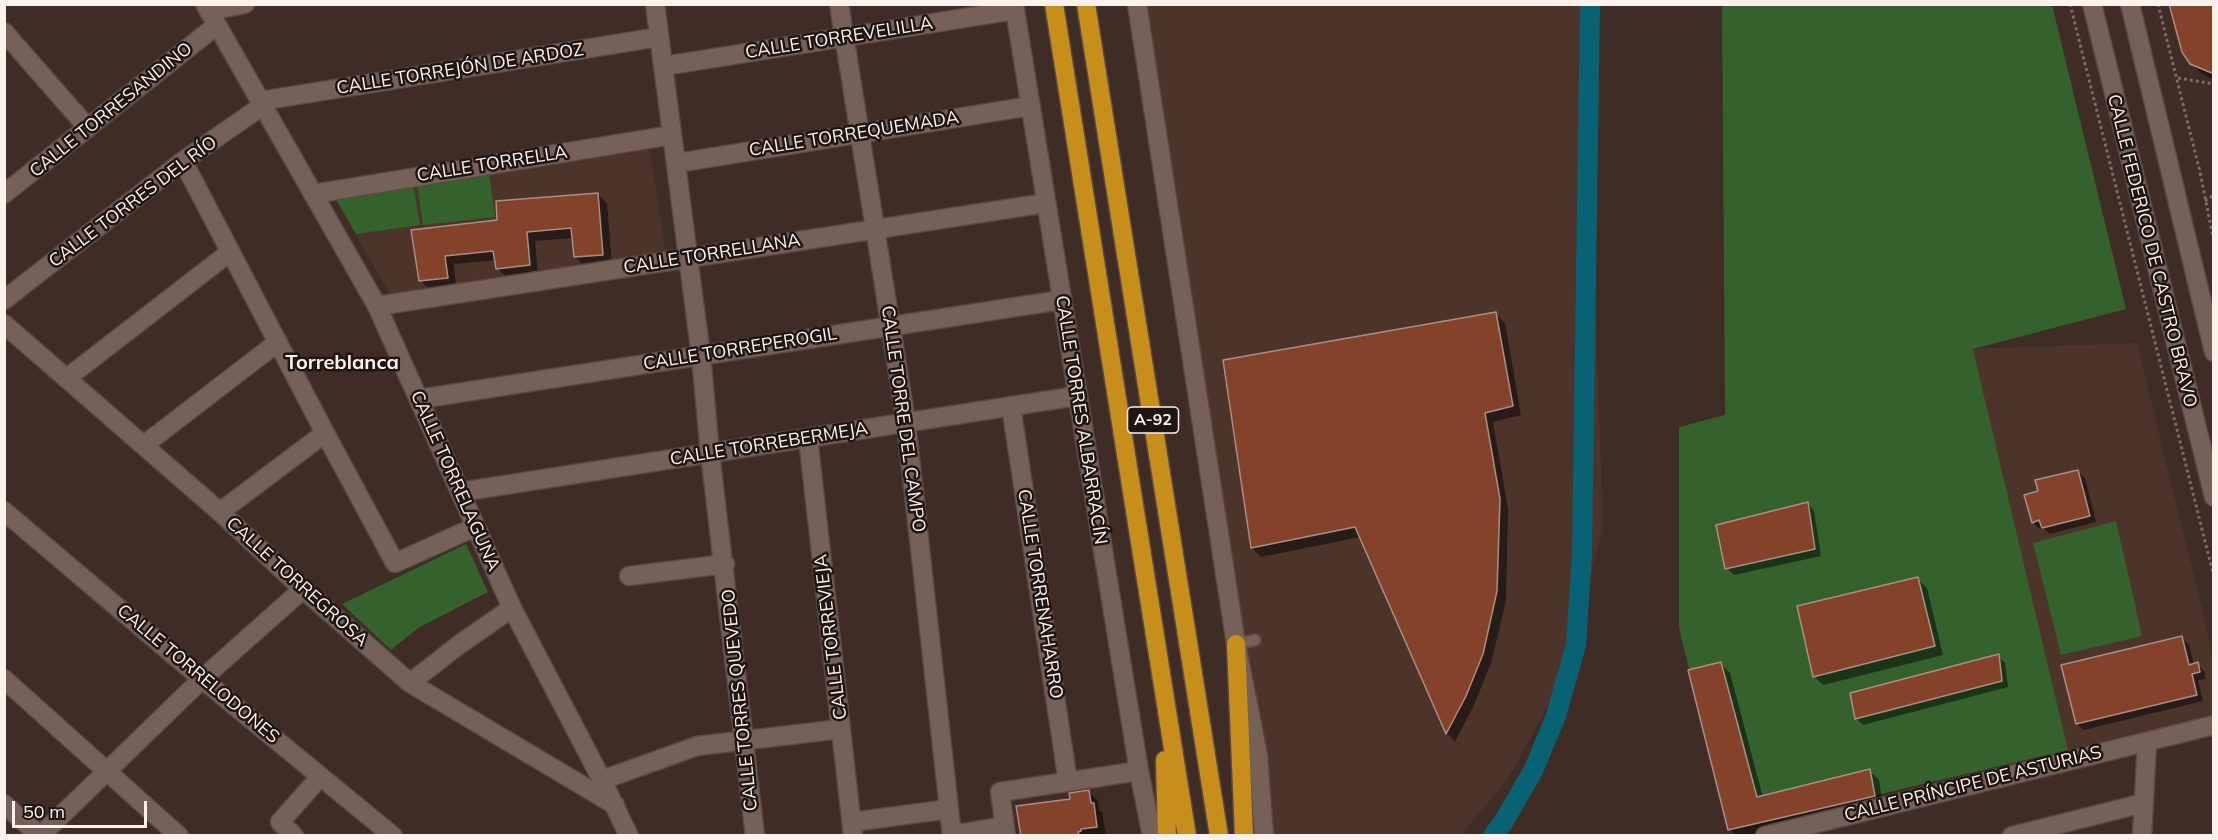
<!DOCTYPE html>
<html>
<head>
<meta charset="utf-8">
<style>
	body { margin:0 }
	#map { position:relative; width:2218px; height:840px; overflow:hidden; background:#3e2c25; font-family:Mulish,sans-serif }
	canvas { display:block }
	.frame { position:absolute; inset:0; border:6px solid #fdf1ec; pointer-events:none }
	.scale { position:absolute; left:12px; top:801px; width:135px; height:27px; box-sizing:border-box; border:3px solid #fdf1ec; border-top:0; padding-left:8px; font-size:18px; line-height:21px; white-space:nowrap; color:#fdf1ec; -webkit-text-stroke:4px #1f1613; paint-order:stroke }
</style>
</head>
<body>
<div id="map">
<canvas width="2218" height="840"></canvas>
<div class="frame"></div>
<div class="scale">50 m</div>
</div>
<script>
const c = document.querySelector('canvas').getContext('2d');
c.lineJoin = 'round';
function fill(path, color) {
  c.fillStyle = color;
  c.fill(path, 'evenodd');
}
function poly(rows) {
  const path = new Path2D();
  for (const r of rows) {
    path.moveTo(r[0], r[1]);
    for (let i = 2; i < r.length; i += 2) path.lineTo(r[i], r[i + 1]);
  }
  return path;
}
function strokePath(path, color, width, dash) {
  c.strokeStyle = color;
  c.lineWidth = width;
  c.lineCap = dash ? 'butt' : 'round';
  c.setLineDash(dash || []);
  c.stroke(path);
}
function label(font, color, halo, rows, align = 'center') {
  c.font = font + ' Mulish,sans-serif';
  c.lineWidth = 5;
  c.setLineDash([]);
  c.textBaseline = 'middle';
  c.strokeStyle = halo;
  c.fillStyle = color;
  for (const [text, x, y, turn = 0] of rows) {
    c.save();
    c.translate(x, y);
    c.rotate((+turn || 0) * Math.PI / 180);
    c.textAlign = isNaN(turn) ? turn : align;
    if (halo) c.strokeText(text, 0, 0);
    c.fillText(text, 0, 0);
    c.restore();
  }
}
fill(poly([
	[1143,5,1585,5,1603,527,1566,673,1508,779,1461,835,1273,835],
	[649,146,666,253,391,296,334,196],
	[2137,343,2213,655,2213,714,2068,750,1973,349]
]), '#4d342b');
fill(poly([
	[1722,5,2052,5,2126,309,1973,349,2068,750,1728,830,1679,628,1679,427,1725,415],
	[489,172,495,217,423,225,417,184],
	[413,185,420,225,356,234,334,196],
	[2116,521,2142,636,2061,655,2033,543],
	[466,544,488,592,418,628,391,650,342,604]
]), '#34612c');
fill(poly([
	[2214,4,2214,80,2201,73,2191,63],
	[597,194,607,203,612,264,584,266,575,257,573,238,535,241,538,274,506,277,497,268,496,260,454,264,456,287,430,290,420,280,413,232,499,222],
	[1496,314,1505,323,1521,415,1493,422,1508,509,1506,601,1491,663,1474,705,1455,742,1447,733,1360,537,1261,557,1252,548],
	[2078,472,2085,478,2096,522,2050,534,2043,528,2040,529,2033,523,2026,496,2040,492],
	[1808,504,1814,511,1821,556,1734,575,1727,568],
	[1918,579,1927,588,1943,655,1823,685,1814,676],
	[2182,638,2189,645,2194,665,2197,664,2204,671,2206,679,2198,680,2203,701,2084,730,2077,724,2063,666],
	[1998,656,2005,663,2008,687,1863,725,1856,718],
	[1721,664,1730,673,1763,797,1870,771,1879,780,1883,805,1752,836,1736,836,1730,829],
	[1089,792,1098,801,1099,810,1102,813,1106,836,1022,836,1071,800]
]), '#0007');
strokePath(poly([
	[1493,836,1504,821,1533,771,1556,716,1576,645,1582,553,1590,4]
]), '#096274', 20);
const building = poly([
	[2169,4,2214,4,2214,74,2190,64,2182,52,2169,4],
	[598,193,603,255,574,257,571,228,527,232,530,265,496,269,493,251,445,256,448,278,419,281,411,230,497,220,496,201,598,193],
	[1496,312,1513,406,1485,413,1500,499,1497,591,1483,654,1466,696,1446,734,1355,527,1251,548,1223,360,1496,312],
	[2078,470,2090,516,2042,528,2039,520,2032,523,2024,495,2038,491,2035,480,2078,470],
	[1808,502,1815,549,1725,569,1716,525,1808,502],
	[1918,577,1935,646,1813,677,1797,606,1918,577],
	[2182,636,2189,665,2198,662,2200,672,2192,674,2197,695,2076,724,2061,665,2182,636],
	[1999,654,2002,681,1855,719,1850,693,1999,654],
	[1721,662,1757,797,1870,769,1875,796,1728,830,1688,670,1721,662],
	[1089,790,1091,803,1094,803,1097,827,1081,829,1081,831,1078,832,1079,836,1021,836,1016,806,1070,799,1069,793,1089,790]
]);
fill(building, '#85422a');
strokePath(building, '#a79088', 1.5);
const service = poly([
	[1236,644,1255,640]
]);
const minor = poly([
	[655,4,701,356,710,453,755,836],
	[839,4,906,422,952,836],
	[2092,4,2214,497],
	[2130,4,2214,352],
	[209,11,245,4],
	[4,32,88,128],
	[664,66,1015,10],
	[260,101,659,37],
	[183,161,325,433,395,563,475,527],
	[677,163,1031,106],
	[4,194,217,25],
	[313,194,672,135],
	[4,300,183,161,262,106],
	[377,306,1046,203],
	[4,324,220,512,303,589,410,683,615,805],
	[67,378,230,252],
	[419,399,1061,300],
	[1011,406,1068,782],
	[808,438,853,836],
	[144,445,278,342],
	[460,492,1077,396],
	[4,511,202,679,393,836],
	[220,512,325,433],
	[629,576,725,564],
	[4,679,179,836],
	[410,683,460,644,512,608],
	[602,780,697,746,841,729],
	[4,804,40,836,202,679,303,589],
	[852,822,949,809],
	[952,835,1004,826],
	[294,836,280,822,320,777],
	[1006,836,1000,792,1139,771],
	[1765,836,2214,725],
	[2012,836,2144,803],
	[2142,836,2147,742]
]);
const tertiary = poly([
	[205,4,377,306,512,608,602,780,629,836],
	[1014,4,1139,771,1152,836],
	[1137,4,1236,644,1258,755,1264,836]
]);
const trunk = poly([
	[1054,4,1187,836],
	[1086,4,1219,836],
	[1236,644,1244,836],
	[1165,760,1167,836]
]);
strokePath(service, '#594943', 14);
strokePath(minor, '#594943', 21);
strokePath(tertiary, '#594943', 21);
strokePath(trunk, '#594943', 21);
strokePath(poly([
	[2070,4,2214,577],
	[2158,4,2200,172,2214,242],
	[2178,78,2214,84],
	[2205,201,2214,195]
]), '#7b6b65', 3, [3, 3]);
strokePath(service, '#766159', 10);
strokePath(minor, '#766159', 18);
strokePath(tertiary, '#766159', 18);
strokePath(trunk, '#c78e1c', 18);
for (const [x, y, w] of [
	[1153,420,51]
]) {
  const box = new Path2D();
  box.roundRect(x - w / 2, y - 13, w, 26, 4.5);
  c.fillStyle = '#1f1613';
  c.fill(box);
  strokePath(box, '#fdf1ec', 1.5);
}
label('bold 16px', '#fdf1ec', null, [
	["A-92",1153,420]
]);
label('18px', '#fdf1ec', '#1f1613', [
	["CALLE TORREVELILLA",839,38,-9],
	["CALLE TORREJÓN DE ARDOZ",460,69,-9],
	["CALLE TORRESANDINO",111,110,-39],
	["CALLE TORREQUEMADA",854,134,-9],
	["CALLE TORRELLA",492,164,-9],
	["CALLE TORRES DEL RÍO",133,202,-37],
	["CALLE FEDERICO DE CASTRO BRAVO",2152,251,76],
	["CALLE TORRELLANA",712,254,-9],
	["CALLE TORREPEROGIL",740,349,-9],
	["CALLE TORRE DEL CAMPO",903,419,82],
	["CALLE TORRES ALBARRACÍN",1081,420,81],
	["CALLE TORREBERMEJA",769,444,-9],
	["CALLE TORRELAGUNA",455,481,66],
	["CALLE TORREGROSA",297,582,42],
	["CALLE TORRENAHARRO",1040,594,81],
	["CALLE TORREVIEJA",831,637,-97],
	["CALLE TORRELODONES",198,674,40],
	["CALLE TORRES QUEVEDO",740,700,-96],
	["CALLE PRÍNCIPE DE ASTURIAS",1973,784,-14]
]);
label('bold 20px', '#fdf1ec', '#1f1613', [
	["Torreblanca",342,363]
]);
</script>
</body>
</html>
